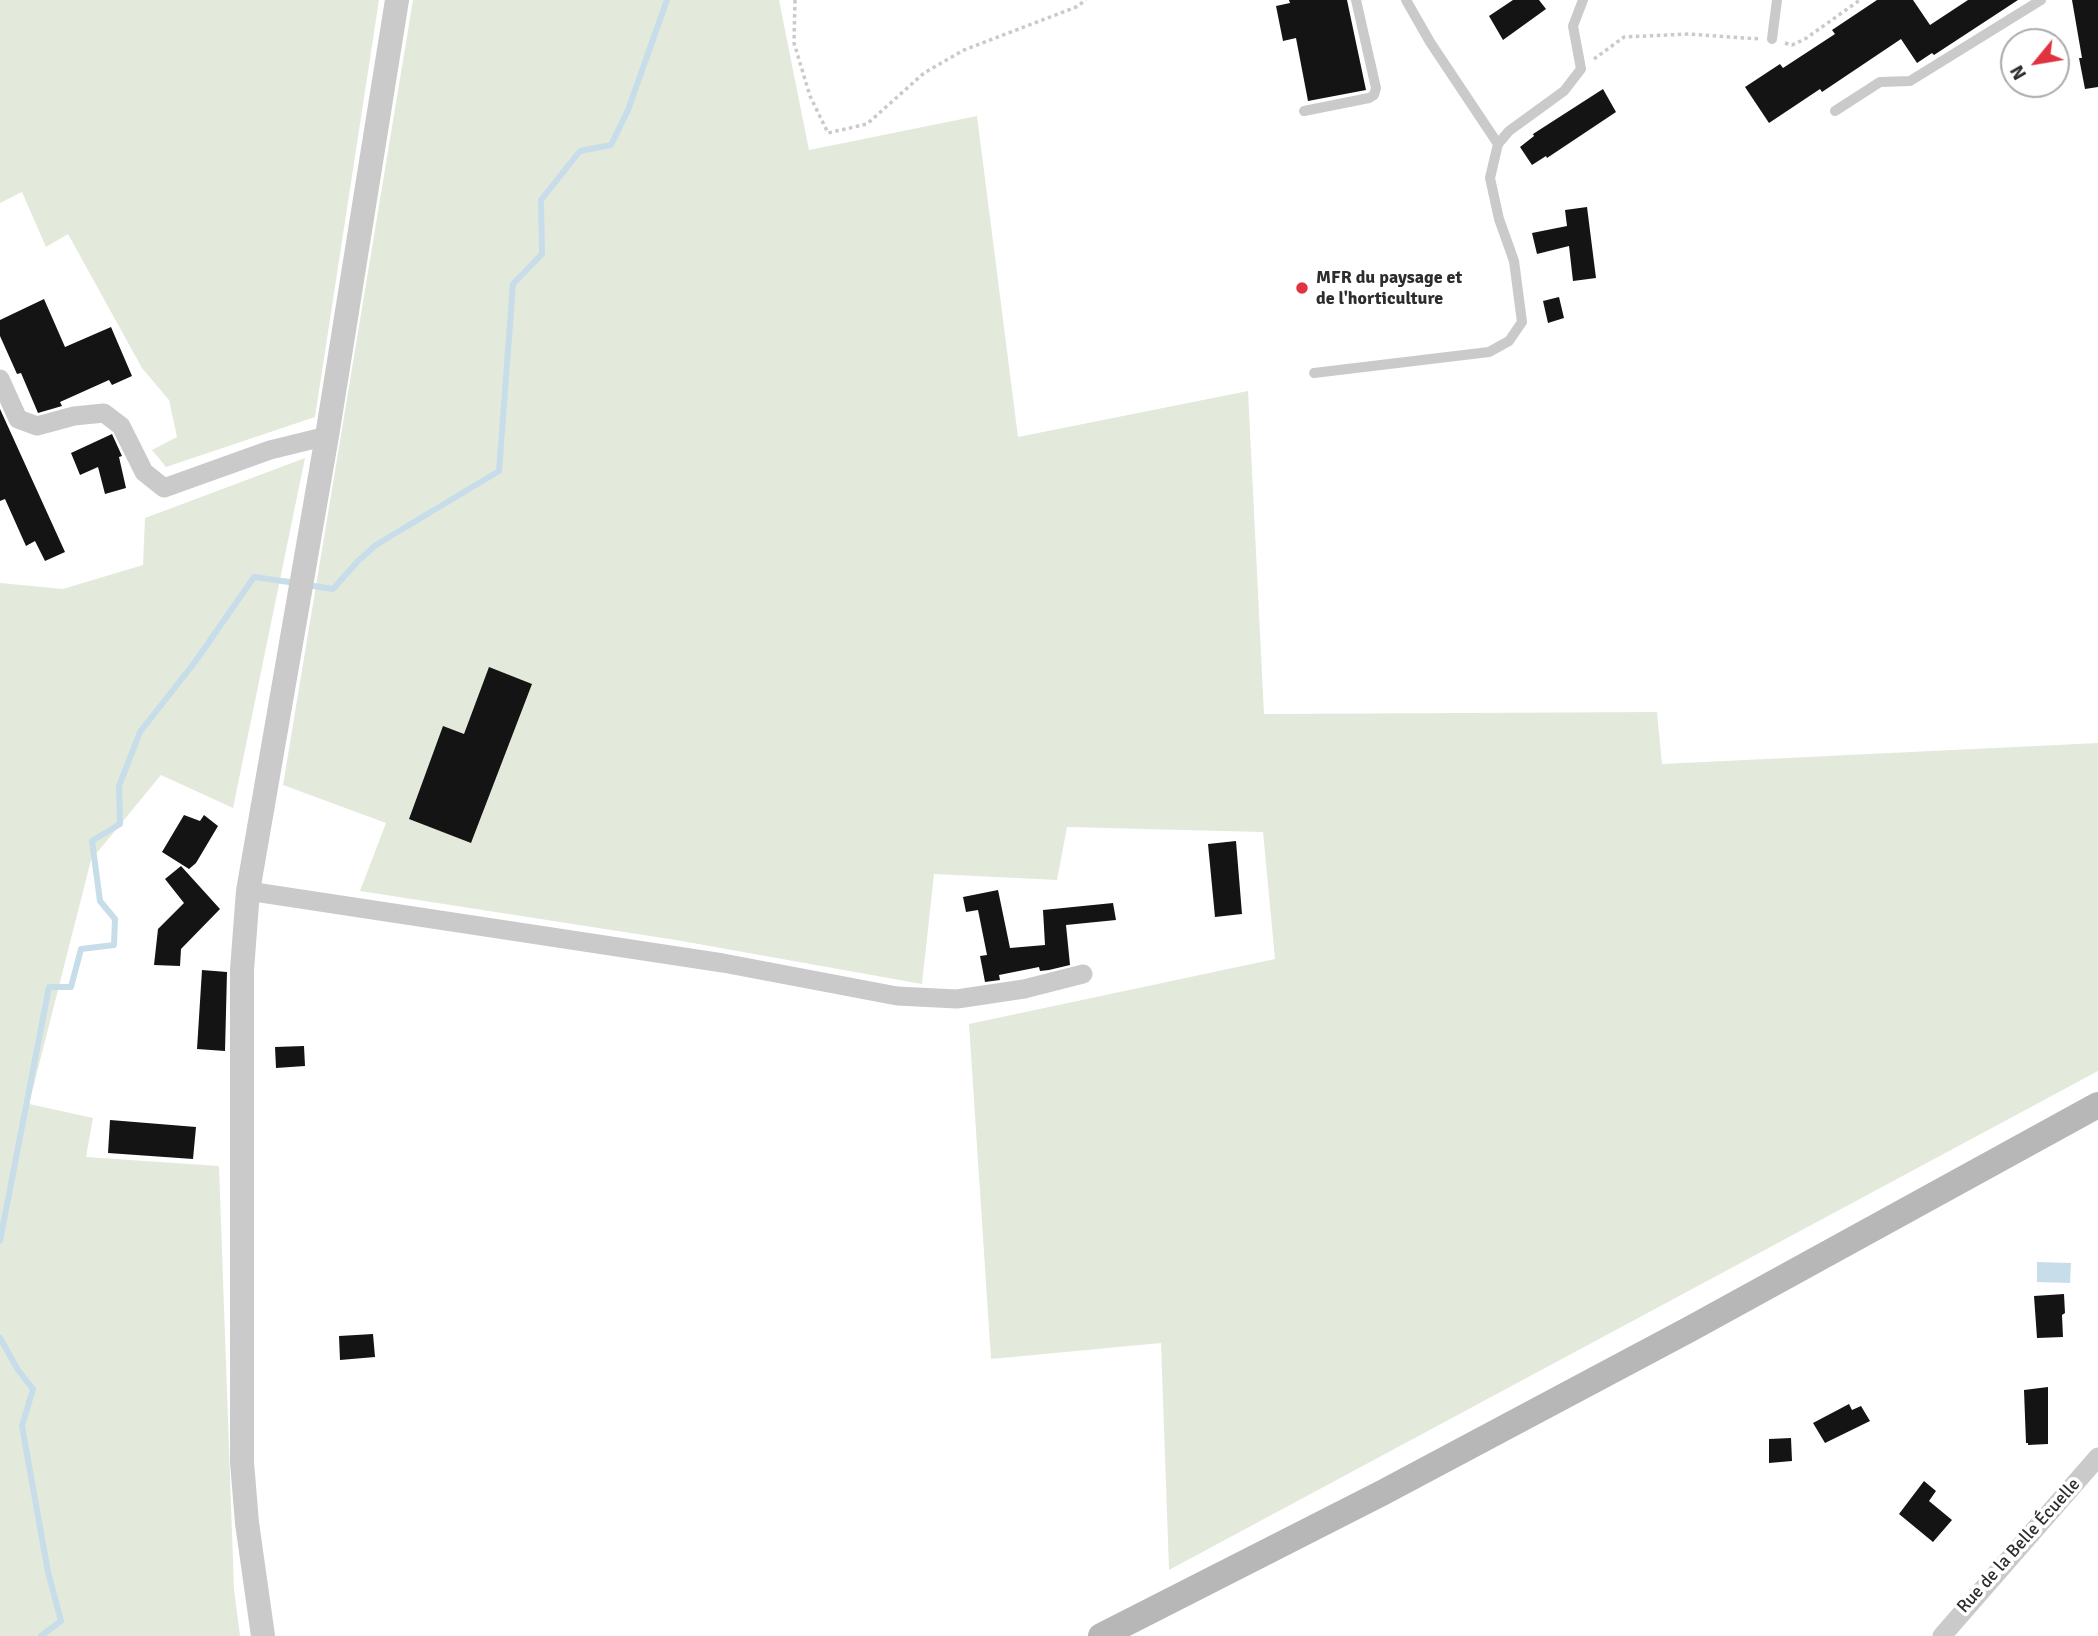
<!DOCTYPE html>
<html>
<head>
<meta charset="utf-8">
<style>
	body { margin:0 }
	#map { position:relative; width:2098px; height:1636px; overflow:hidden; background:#fff; font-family:Signika,sans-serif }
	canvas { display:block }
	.north { position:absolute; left:2000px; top:28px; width:70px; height:70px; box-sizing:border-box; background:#fff; border:2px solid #ababab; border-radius:50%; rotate:240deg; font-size:19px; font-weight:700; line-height:28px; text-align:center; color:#2d2d2d }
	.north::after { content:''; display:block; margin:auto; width:24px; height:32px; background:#e13240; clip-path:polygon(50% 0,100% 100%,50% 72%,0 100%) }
</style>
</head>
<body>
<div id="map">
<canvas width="2098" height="1636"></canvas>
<div class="north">N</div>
</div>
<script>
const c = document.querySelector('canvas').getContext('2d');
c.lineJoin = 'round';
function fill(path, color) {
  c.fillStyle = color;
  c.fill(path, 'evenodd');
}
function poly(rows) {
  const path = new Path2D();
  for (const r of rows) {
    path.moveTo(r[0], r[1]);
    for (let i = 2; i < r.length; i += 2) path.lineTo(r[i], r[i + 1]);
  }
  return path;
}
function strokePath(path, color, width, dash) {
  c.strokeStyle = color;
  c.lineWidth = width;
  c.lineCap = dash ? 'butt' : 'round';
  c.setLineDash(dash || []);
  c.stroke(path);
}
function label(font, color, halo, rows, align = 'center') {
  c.font = font + ' Signika,sans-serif';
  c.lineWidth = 7;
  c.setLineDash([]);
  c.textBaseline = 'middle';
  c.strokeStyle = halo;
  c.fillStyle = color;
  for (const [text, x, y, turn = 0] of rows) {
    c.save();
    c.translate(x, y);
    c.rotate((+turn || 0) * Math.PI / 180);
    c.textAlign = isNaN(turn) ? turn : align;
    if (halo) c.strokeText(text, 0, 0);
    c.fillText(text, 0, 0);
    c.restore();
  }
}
fill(poly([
	[0,0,379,0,315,417,166,467,152,450,177,437,169,400,142,368,68,234,46,247,22,192,0,203],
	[413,0,779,0,809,150,977,116,1018,437,1248,391,1264,714,1657,712,1662,764,2098,743,2098,1071,1169,1570,1161,1343,991,1359,969,1024,1275,959,1263,832,1067,827,1057,880,934,874,922,984,676,940,360,891,386,823,283,785],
	[305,458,233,808,161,775,91,860,29,1104,93,1118,86,1157,219,1166,234,1589,240,1636,0,1636,0,583,63,589,143,565,145,518]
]), '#e3eadb');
fill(poly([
	[2037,1262,2071,1263,2070,1283,2037,1282]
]), '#c7ddea');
strokePath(poly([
	[307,585,333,589,358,561,376,545,499,471,513,284,542,254,541,200,580,151,611,145,628,110,667,0],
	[0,1241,49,987,71,987,81,949,114,945,115,919,100,901,92,841,120,824,119,786,140,732,195,662,254,577,296,583],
	[0,1338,18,1370,33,1389,22,1426,48,1572,61,1621,41,1636]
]), '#c7ddea', 6);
fill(poly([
	[1289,0,1347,0,1366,90,1308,101,1296,38,1283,41,1276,6,1290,3],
	[1513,0,1539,0,1546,9,1503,40,1489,16],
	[1877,0,1913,0,1930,25,1968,0,2018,0,1934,55,1932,53,1917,63,1901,39,1822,92,1820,89,1769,123,1745,87,1780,64,1783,68,1835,34,1832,30],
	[2072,0,2098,0,2098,87,2085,89,2079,58,2082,58],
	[1603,89,1616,112,1547,158,1546,156,1532,165,1520,147,1534,136,1533,134],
	[1587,207,1596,278,1573,281,1569,246,1537,254,1532,233,1567,226,1565,210],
	[1559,297,1564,318,1548,323,1543,301],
	[44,299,65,347,111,327,132,376,112,385,109,380,60,402,62,406,38,413,21,373,17,374,0,336,0,320],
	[0,409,65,552,45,561,35,541,26,546,5,499,0,501],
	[112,434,122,456,119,457,126,488,105,494,98,467,80,475,71,453],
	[489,667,532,684,471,843,409,819,443,726,464,734],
	[184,815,200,821,204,815,218,826,196,863,189,869,162,852],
	[1236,841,1242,914,1215,917,1208,844],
	[181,866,220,909,181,949,180,966,154,965,158,929,184,903,165,879],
	[998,890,1010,948,1045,945,1043,910,1113,903,1116,920,1066,925,1070,965,1049,970,1040,971,1039,967,999,975,1000,980,985,982,980,956,987,955,978,910,966,912,963,897],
	[202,970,227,972,225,1051,197,1049],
	[304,1046,305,1066,276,1068,275,1047],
	[110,1120,196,1127,193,1159,108,1153],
	[2064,1294,2065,1313,2062,1315,2063,1337,2037,1338,2034,1296],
	[373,1334,375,1357,340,1360,339,1336],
	[2048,1387,2048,1444,2028,1445,2028,1443,2026,1443,2024,1390],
	[1849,1404,1852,1410,1861,1406,1870,1421,1825,1443,1813,1423],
	[1791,1438,1792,1461,1769,1463,1769,1439],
	[1924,1481,1936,1491,1929,1501,1952,1520,1933,1542,1899,1514]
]), '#141414');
strokePath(poly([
	[795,0,794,43,810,96,828,133,867,124,924,73,964,50,1076,7,1086,0],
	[1785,43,1792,45,1805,39,1860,0],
	[1594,59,1624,37,1689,34,1760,39]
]), '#cacaca', 3.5, [3.5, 3.5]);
strokePath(poly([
	[1406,0,1430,42,1498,144],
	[1772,39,1777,0],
	[1304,111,1369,98,1374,95,1376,88,1356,0],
	[1835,111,1880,82,1910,81,2041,0],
	[1314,373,1489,352,1509,341,1522,322,1514,261,1499,219,1490,178,1498,144,1509,131,1564,91,1581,69,1573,26,1583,0]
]), '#cacaca', 10);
strokePath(poly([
	[0,379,18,419,37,426,74,416,104,413,121,426,144,472,164,488,270,450,327,436],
	[248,891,723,963,897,996,957,999,1024,989,1083,974],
	[1942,1636,2098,1457]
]), '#cacaca', 19);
strokePath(poly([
	[263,1636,247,1523,242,1462,242,970,248,891,327,436,397,0]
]), '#cacaca', 24);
strokePath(poly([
	[1101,1636,1382,1493,1690,1329,2098,1105]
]), '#b7b7b7', 26);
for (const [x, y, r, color] of [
	[1302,288,7,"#e13240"]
]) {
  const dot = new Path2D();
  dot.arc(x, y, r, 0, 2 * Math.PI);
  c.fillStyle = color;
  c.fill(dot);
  strokePath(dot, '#fff', 2.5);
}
label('bold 18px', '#2d2d2d', '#fff', [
	["MFR du paysage et",1316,278],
	["de l'horticulture",1316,299]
], 'left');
label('18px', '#2d2d2d', '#fff', [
	["Rue de la Belle Écuelle",2019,1546,-48]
]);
</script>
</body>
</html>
